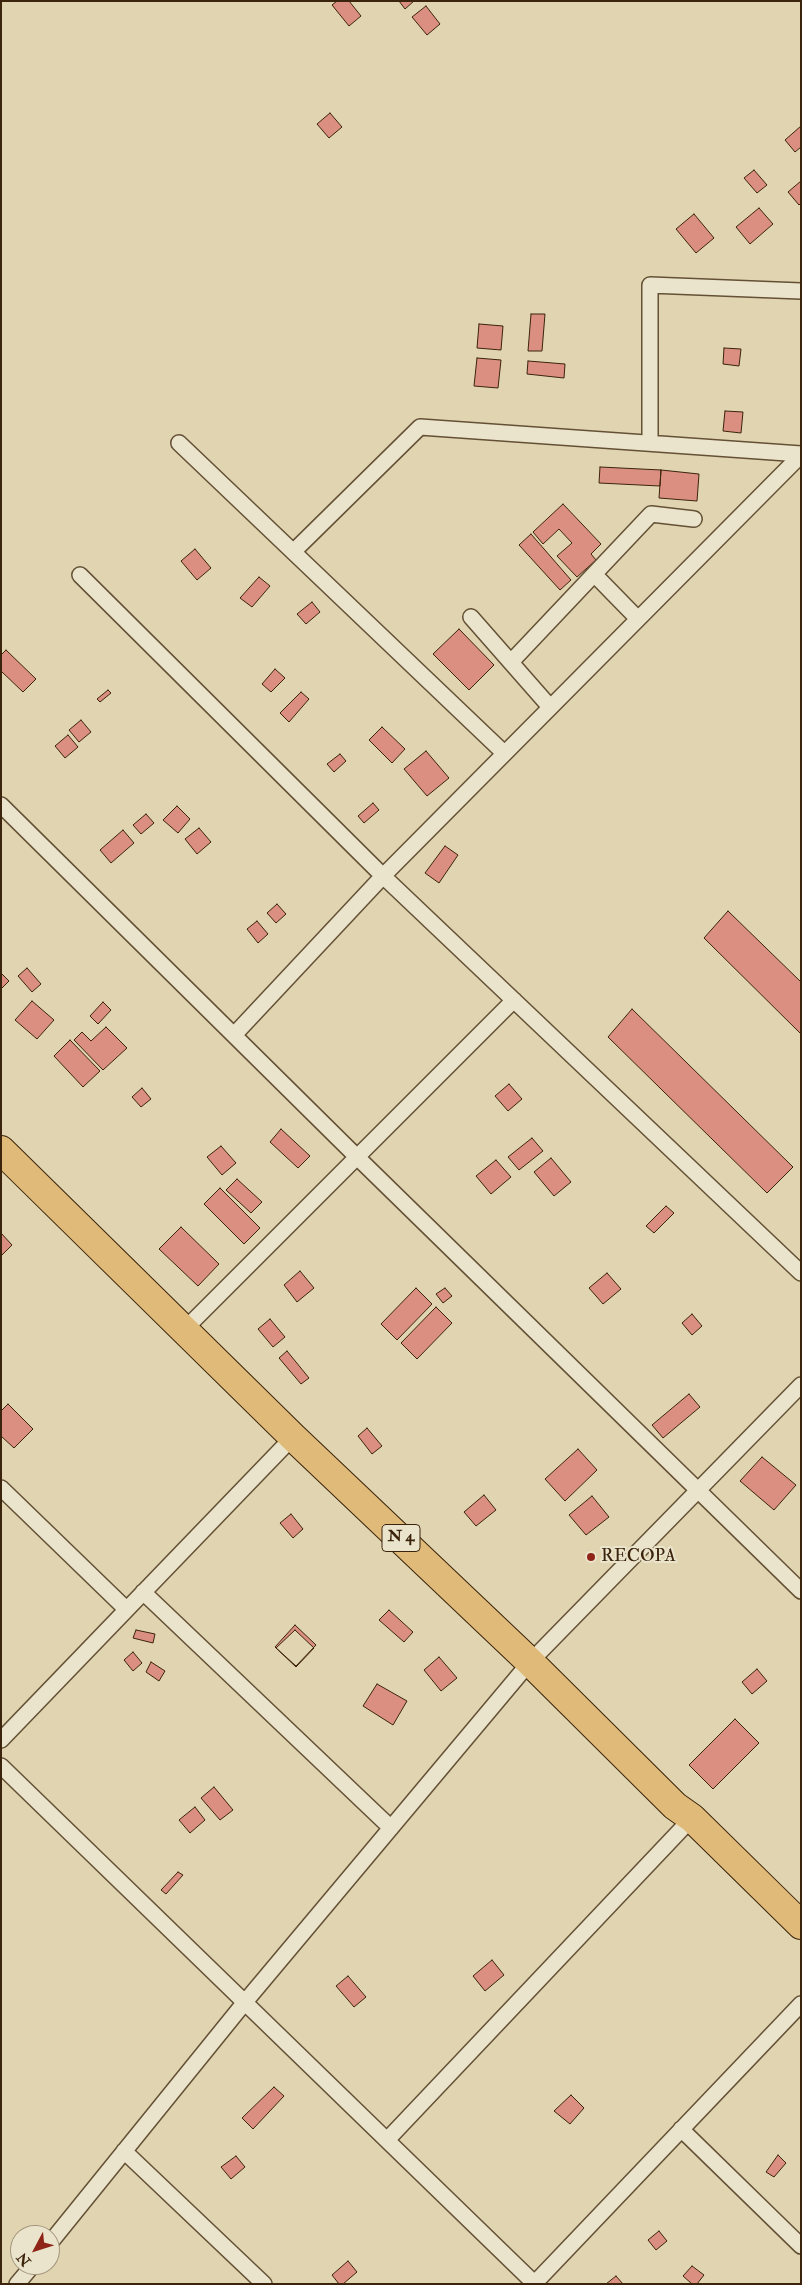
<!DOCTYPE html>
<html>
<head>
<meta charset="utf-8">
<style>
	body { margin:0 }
	#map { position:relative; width:802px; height:2285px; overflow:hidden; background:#e0d5b0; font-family:"IM FELL Double Pica",serif }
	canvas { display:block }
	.frame { position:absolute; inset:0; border:2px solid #3b230c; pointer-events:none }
	.north { position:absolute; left:10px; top:2225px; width:50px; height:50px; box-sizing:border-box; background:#ebe4cc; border:1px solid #a5977f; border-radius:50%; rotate:230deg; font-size:14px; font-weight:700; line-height:20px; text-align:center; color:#3b230c }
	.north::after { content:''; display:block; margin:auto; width:18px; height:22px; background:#8f2418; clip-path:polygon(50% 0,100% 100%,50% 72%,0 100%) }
</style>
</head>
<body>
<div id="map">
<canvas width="802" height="2285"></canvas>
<div class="frame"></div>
<div class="north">N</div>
</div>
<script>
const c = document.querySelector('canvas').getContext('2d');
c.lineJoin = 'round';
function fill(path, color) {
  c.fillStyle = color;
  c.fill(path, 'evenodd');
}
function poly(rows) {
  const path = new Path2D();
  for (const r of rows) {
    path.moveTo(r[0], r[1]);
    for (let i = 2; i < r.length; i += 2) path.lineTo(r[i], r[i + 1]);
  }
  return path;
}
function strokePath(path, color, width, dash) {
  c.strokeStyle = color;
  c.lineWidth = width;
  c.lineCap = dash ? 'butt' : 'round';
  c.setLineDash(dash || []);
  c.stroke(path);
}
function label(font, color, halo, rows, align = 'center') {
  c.font = font + ' "IM FELL Double Pica",serif';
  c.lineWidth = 4;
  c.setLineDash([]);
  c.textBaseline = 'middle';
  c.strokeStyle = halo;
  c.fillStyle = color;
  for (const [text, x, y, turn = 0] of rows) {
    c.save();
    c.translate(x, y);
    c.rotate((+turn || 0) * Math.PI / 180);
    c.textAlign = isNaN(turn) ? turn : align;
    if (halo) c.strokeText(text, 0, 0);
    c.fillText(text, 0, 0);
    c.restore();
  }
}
const building = poly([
	[337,1,349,1,361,16,349,26,332,5,337,1],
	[399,1,414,1,405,9,399,1],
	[426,6,440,24,427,35,412,17,426,6],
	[330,113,342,127,329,138,317,124,330,113],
	[801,126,801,147,795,152,785,140,801,126],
	[754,170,767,185,757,193,744,178,754,170],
	[801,181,801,203,799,205,788,192,801,181],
	[759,208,773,224,750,244,736,227,759,208],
	[694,214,714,238,696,253,676,229,694,214],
	[531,314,545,314,542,351,528,351,531,314],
	[479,324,503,326,501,350,477,348,479,324],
	[724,348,741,349,739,366,723,364,724,348],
	[477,358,501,360,498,388,474,386,477,358],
	[528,361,565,364,564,378,527,374,528,361],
	[725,411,743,412,741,433,723,431,725,411],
	[600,467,661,470,660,486,599,483,600,467],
	[661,470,699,474,697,501,659,498,661,470],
	[563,504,601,544,591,554,596,560,577,577,557,556,572,543,559,529,543,544,533,532,563,504],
	[531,534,571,580,560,590,519,545,531,534],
	[195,549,211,568,197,580,181,561,195,549],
	[259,577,270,586,252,607,240,598,259,577],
	[312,602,320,612,306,624,297,614,312,602],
	[459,629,494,665,469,690,433,654,459,629],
	[6,650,36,679,23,692,1,671,1,655,6,650],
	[275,669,285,678,271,692,262,684,275,669],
	[108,690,111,693,100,702,97,699,108,690],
	[301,692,309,699,289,722,280,713,301,692],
	[81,720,91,732,79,742,69,730,81,720],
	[382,727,405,749,392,763,369,740,382,727],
	[68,735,78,747,65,758,55,746,68,735],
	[426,751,449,778,427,796,404,769,426,751],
	[340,754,346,761,334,772,327,764,340,754],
	[373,803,379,810,364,823,358,816,373,803],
	[177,806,190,819,178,833,163,820,177,806],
	[146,814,154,823,141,834,133,825,146,814],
	[199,828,211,842,197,854,185,839,199,828],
	[123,830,134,843,111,863,100,850,123,830],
	[445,846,458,855,439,883,425,873,445,846],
	[277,904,286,914,276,923,267,913,277,904],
	[728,911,801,982,801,1034,704,938,728,911],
	[257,921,268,934,258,943,247,929,257,921],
	[27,968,41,984,32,992,18,976,27,968],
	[1,973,9,981,1,989,1,973],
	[32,1001,54,1020,37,1039,15,1020,32,1001],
	[103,1002,111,1010,98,1024,90,1016,103,1002],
	[632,1009,793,1167,767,1193,608,1037,632,1009],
	[106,1027,127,1048,103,1070,74,1040,82,1032,91,1041,106,1027],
	[70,1040,100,1071,83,1087,54,1056,70,1040],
	[509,1084,522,1099,508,1111,495,1096,509,1084],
	[142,1088,151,1099,141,1107,132,1097,142,1088],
	[281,1129,310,1156,298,1168,270,1142,281,1129],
	[532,1138,543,1151,519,1170,508,1157,532,1138],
	[221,1146,236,1163,222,1175,207,1157,221,1146],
	[551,1158,571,1182,554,1196,534,1172,551,1158],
	[496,1160,511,1177,491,1194,476,1176,496,1160],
	[237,1179,262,1202,251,1213,226,1190,237,1179],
	[220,1188,260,1228,244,1244,204,1204,220,1188],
	[666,1206,674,1213,654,1233,646,1226,666,1206],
	[181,1227,219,1264,198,1286,159,1249,181,1227],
	[1,1233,12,1245,1,1256,1,1233],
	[300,1271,314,1288,297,1302,284,1285,300,1271],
	[607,1273,621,1289,603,1304,589,1288,607,1273],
	[416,1288,432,1304,397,1340,381,1324,416,1288],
	[445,1288,452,1296,443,1303,436,1294,445,1288],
	[436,1307,452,1323,417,1359,401,1343,436,1307],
	[692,1314,702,1326,692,1335,682,1323,692,1314],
	[270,1319,285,1337,273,1347,258,1329,270,1319],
	[287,1351,309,1378,301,1384,279,1358,287,1351],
	[689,1394,700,1407,663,1438,652,1425,689,1394],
	[8,1404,33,1429,14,1448,1,1436,1,1411,8,1404],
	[367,1428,382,1446,372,1454,358,1436,367,1428],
	[578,1449,597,1470,565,1501,545,1479,578,1449],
	[762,1457,796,1485,774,1510,740,1481,762,1457],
	[484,1495,496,1510,476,1526,464,1512,484,1495],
	[592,1496,609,1517,586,1535,569,1515,592,1496],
	[291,1514,303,1529,293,1538,280,1523,291,1514],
	[389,1610,413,1632,404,1642,379,1620,389,1610],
	[295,1625,316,1645,296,1666,275,1647,295,1625],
	[136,1630,155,1634,153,1643,133,1638,136,1630],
	[295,1630,314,1648,296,1667,276,1648,295,1630],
	[133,1652,142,1663,133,1671,124,1660,133,1652],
	[439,1657,457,1678,441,1691,424,1670,439,1657],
	[151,1662,165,1671,159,1681,146,1672,151,1662],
	[757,1669,767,1681,752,1694,742,1682,757,1669],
	[377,1684,407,1701,393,1725,363,1706,377,1684],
	[735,1719,759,1743,713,1789,689,1765,735,1719],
	[214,1787,233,1810,220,1820,201,1798,214,1787],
	[195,1807,205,1820,190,1833,179,1820,195,1807],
	[178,1872,183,1875,166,1894,161,1890,178,1872],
	[492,1960,504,1975,485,1991,473,1976,492,1960],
	[348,1976,366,1997,354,2007,336,1986,348,1976],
	[274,2087,284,2096,253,2129,242,2118,274,2087],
	[571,2095,584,2108,570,2124,554,2111,571,2095],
	[778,2155,786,2163,774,2177,766,2172,778,2155],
	[236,2156,245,2167,231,2179,221,2167,236,2156],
	[659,2231,667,2241,656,2250,648,2240,659,2231],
	[348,2261,357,2272,343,2284,339,2284,332,2275,348,2261],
	[692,2266,704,2275,697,2284,692,2284,683,2276,692,2266],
	[616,2276,623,2284,606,2284,616,2276]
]);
fill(building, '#db8f81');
strokePath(building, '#3b230c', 1);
const street = poly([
	[179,443,504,753],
	[650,443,650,285,801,291],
	[293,552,420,427,801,454],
	[594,574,638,619],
	[80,575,383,876,801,1273],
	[471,617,550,707],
	[511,662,651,514,694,519],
	[1,805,356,1156,801,1591],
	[234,1035,383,876,801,455],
	[184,1330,514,1000],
	[1,1488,126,1609],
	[143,1592,391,1828],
	[1,1740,293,1437],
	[1,1766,535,2284],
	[681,2129,801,2246],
	[387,2140,692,1818],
	[124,2151,264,2284],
	[50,2243,245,2002,530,1662,801,1385],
	[17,2284,33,2265],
	[534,2284,801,2004]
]);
const highway = poly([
	[1,1150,293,1437,530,1662,675,1806,692,1818,801,1925]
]);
strokePath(street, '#645035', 18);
strokePath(highway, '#3b230c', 30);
strokePath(street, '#ebe4cc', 15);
strokePath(highway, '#e0ba78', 28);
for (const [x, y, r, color] of [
	[591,1557,5,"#8f2418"]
]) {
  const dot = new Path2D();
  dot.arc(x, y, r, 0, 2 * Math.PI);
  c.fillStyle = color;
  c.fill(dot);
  strokePath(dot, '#ebe4cc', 2);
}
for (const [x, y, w] of [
	[401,1538,38]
]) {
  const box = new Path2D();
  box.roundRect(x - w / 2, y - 13.5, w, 27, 4);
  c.fillStyle = '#ebe4cc';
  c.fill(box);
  strokePath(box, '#3b230c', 1);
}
label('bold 16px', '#3b230c', null, [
	["N 4",401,1538]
]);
label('18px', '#3b230c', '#ebe4cc', [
	["RECOPA",601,1557]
], 'left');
</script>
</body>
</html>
